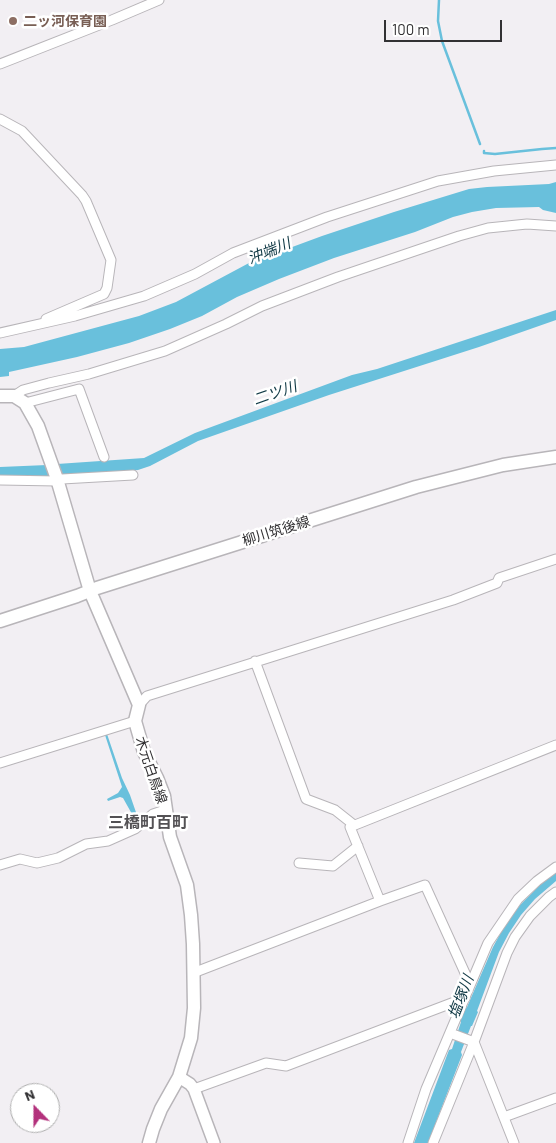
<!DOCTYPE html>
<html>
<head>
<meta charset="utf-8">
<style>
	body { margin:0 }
	#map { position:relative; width:556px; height:1143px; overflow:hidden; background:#f2eff3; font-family:Barlow,sans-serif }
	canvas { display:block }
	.north { position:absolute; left:10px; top:1083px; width:50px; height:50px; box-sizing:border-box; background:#fff; border:1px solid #adadad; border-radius:50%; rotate:338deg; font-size:14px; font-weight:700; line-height:20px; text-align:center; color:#323133 }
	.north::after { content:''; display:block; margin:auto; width:18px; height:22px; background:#b3317c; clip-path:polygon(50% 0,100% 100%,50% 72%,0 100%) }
	.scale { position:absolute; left:384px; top:20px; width:118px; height:22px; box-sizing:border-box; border:2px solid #323133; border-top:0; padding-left:6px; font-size:15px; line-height:18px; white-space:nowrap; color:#323133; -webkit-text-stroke:4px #fff; paint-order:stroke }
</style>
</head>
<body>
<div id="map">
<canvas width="556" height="1143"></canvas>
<div class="north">N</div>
<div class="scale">100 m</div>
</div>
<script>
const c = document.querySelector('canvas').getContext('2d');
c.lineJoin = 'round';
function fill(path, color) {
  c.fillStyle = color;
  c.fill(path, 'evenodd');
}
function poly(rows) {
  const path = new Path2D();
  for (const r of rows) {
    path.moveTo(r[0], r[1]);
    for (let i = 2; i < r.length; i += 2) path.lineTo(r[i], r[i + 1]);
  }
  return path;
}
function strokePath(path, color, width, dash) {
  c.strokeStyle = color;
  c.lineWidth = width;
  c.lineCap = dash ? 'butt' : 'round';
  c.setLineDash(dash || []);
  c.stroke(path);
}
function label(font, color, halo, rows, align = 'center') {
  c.font = font + ' Barlow,"Noto Sans JP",sans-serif';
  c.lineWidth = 5;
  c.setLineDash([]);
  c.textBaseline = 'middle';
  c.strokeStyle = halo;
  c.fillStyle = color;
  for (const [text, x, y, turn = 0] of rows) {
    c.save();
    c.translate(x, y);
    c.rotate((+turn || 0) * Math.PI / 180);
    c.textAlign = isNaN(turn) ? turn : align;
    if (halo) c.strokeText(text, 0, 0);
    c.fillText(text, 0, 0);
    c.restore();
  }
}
fill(poly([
	[556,182,556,213,543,210,539,207,496,208,472,212,453,217,415,232,334,258,279,279,237,297,202,316,170,329,129,343,77,357,9,372,9,376,0,377,0,349,24,347,139,316,176,302,249,263,322,236,394,212,469,189,487,187,549,184],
	[556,310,556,320,479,347,329,395,198,441,150,466,138,470,62,475,57,464,144,458,195,433,352,375,377,369],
	[47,465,52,477,0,477,0,467],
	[107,734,122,778,130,795,139,821,137,823,123,798,120,797,108,801,107,799,118,793,122,787,105,735],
	[556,872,556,881,535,899,521,915,509,933,499,952,477,1011,478,1012,472,1026,471,1026,461,1052,462,1055,428,1143,414,1143,449,1050,452,1049,461,1022,460,1021,465,1008,467,1007,493,947,505,925,520,905,543,882]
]), '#69c0dc');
strokePath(poly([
	[439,0,438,21,442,41,480,144],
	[484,151,484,153,495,154,542,149,556,148]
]), '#69c0dc', 2.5);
const minor = poly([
	[0,64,112,20,159,0],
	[0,119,22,131,82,195,86,201,111,260,107,288,104,294,46,319],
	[0,333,75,316,144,296,195,274,233,253,327,217,438,181,494,171,556,165],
	[14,396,23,390,49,383,89,374,165,351,226,324,262,306,338,277,459,236,488,228,527,224,556,226],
	[25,403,79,389,104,457],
	[0,480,57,481,62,479,133,475],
	[255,661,306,799,335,810,354,825],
	[139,705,147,696,453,600,497,583,499,578,556,559],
	[0,763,135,721],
	[299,863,333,866,358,846],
	[0,865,20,859,37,863,58,858,86,844,108,841,135,829,153,814,165,810],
	[380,901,350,827,556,745],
	[193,973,380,901,425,885,470,984],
	[450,1033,474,1042,514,1143],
	[194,1089,266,1063,286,1066,465,998],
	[504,1117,556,1098],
	[408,1143,426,1089,488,943,518,899,537,881,556,867],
	[433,1143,474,1042,507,953,515,937,530,916,549,897,556,892]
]);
const tertiary = poly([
	[179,1077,190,1084,194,1089,214,1143]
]);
const secondary = poly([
	[0,396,14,396,25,403,38,426,57,479,90,591,139,705,135,721,144,752,157,778,164,796,170,837,187,885,191,915,193,944,194,1008,191,1038,179,1077,161,1109,153,1129,149,1143],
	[0,621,77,596,97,588,416,487,503,465,556,457]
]);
strokePath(minor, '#b8b5b9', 11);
strokePath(tertiary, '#b8b5b9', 14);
strokePath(secondary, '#b8b5b9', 15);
strokePath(minor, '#fff', 9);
strokePath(tertiary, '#fff', 11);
strokePath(secondary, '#fff', 12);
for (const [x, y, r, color] of [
	[13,21,5,"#8d6e63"]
]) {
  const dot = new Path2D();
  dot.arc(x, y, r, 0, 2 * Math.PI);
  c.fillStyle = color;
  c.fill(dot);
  strokePath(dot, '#fff', 2);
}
label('bold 14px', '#785e54', '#fff', [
	["二ッ河保育園",23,21]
], 'left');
label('14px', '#323133', '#fff', [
	["柳川筑後線",276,531,-17],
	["木元白鳥線",151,770,71]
]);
label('italic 15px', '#103945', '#fff', [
	["沖端川",269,251,-22],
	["二ツ川",275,393,-19],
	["塩塚川",461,997,-69]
]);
label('bold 16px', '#535154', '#fff', [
	["三橋町百町",148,823]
]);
</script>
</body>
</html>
